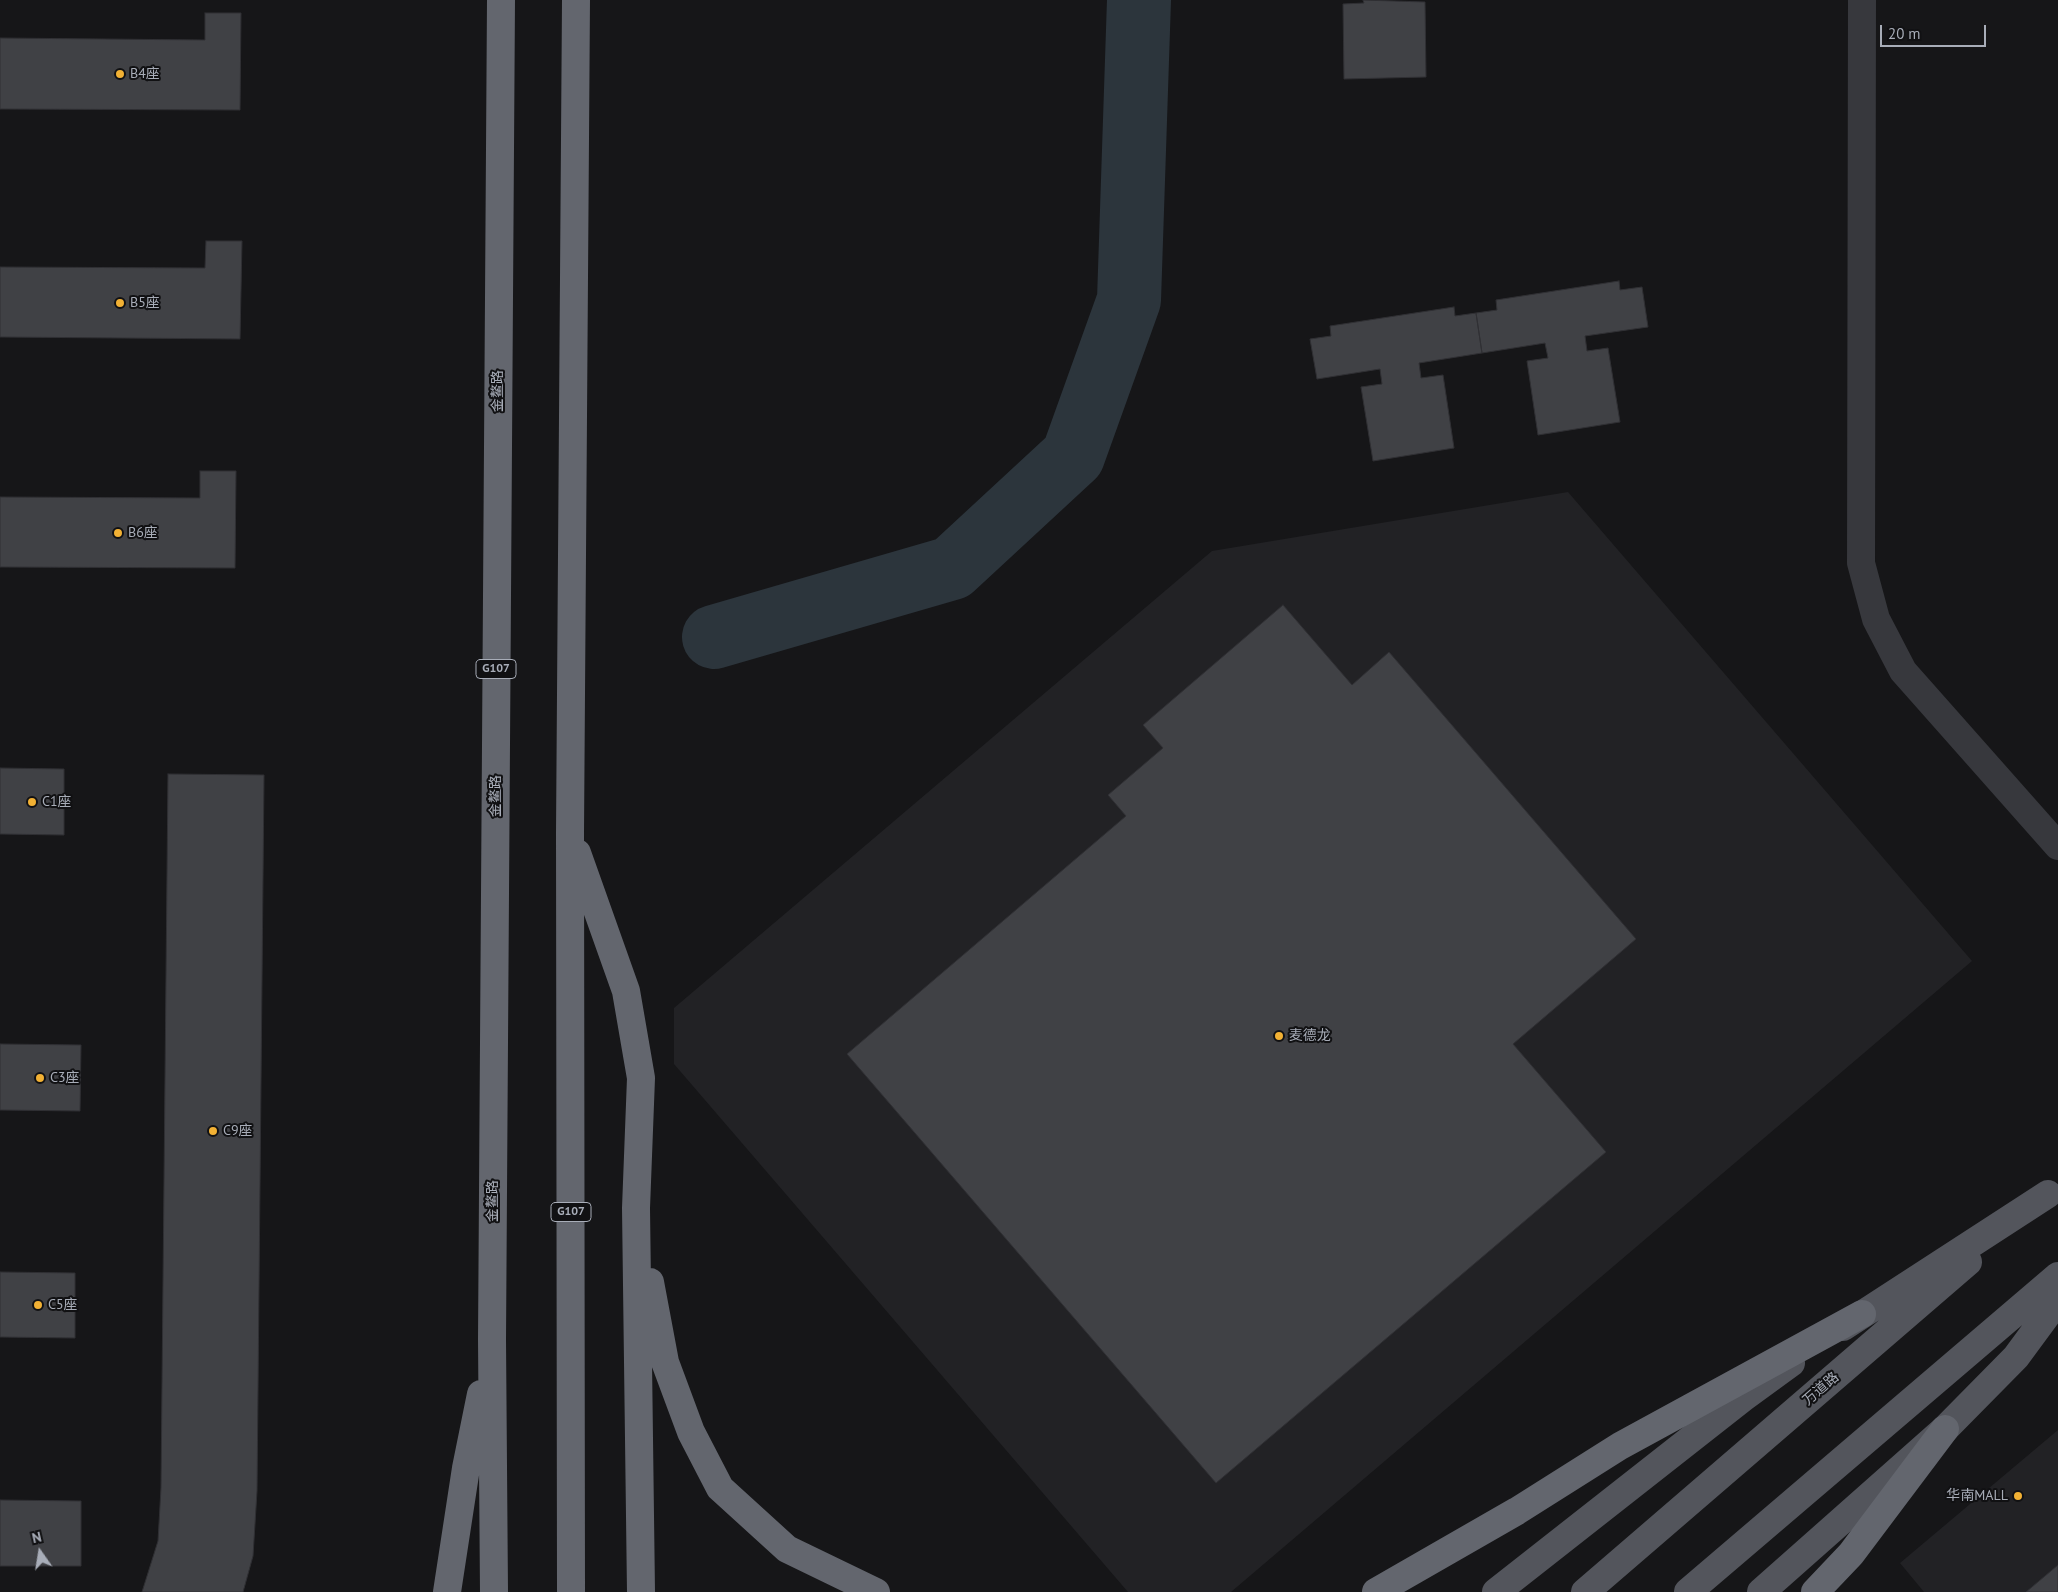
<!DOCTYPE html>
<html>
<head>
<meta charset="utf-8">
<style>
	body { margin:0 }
	#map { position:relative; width:2058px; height:1592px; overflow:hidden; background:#161618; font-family:"PT Sans",sans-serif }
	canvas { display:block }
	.north { position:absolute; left:15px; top:1527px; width:50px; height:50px; -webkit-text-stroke:4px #111113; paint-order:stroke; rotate:347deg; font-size:14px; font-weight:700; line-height:20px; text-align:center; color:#a8adb8 }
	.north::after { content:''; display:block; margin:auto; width:18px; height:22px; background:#a8adb8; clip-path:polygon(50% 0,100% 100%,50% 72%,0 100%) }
	.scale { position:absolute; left:1880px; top:25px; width:106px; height:22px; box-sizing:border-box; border:2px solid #a8adb8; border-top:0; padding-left:6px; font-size:15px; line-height:18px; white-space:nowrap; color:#a8adb8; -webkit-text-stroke:4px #111113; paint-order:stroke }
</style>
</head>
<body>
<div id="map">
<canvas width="2058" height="1592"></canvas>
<div class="north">N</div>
<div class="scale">20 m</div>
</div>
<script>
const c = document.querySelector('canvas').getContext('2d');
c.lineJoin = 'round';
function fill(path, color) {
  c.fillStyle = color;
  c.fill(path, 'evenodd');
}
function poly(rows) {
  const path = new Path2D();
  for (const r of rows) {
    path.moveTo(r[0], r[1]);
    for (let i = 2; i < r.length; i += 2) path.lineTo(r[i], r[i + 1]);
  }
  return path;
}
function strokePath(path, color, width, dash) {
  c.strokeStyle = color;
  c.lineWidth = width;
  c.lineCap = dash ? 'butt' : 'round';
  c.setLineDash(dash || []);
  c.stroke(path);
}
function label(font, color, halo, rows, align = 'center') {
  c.font = font + ' "PT Sans","Noto Sans SC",sans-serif';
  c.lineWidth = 4;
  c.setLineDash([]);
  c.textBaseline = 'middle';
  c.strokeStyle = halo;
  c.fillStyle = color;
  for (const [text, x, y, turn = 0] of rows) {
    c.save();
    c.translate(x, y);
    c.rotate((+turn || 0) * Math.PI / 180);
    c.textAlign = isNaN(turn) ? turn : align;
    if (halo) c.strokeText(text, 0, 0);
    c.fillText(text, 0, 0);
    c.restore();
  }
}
fill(poly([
	[1568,492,1972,961,1231,1592,1128,1592,674,1064,674,1008,1212,551],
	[2058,1430,2058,1592,1924,1592,1900,1563]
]), '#222225');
strokePath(poly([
	[714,637,952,568,1073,456,1129,300,1139,0]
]), '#2c353c', 64);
const building = poly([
	[1363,0,1425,2,1426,77,1344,79,1343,4,1364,3,1363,0],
	[205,13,241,13,240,110,0,109,0,38,205,40,205,13],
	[206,241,242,241,240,339,0,337,0,267,205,268,206,241],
	[1619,281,1620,290,1642,287,1648,327,1585,336,1587,351,1608,348,1620,422,1538,435,1527,361,1548,358,1545,343,1482,353,1476,313,1497,310,1496,300,1619,281],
	[1454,307,1455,316,1476,313,1482,353,1419,363,1421,378,1443,375,1454,448,1373,461,1361,387,1382,384,1380,369,1317,379,1310,339,1331,336,1330,326,1454,307],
	[200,471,236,471,235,568,0,567,0,497,200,498,200,471],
	[1283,605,1352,685,1389,652,1636,939,1513,1044,1606,1152,1216,1483,847,1054,1126,816,1108,795,1163,748,1143,725,1283,605],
	[0,768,64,769,64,835,0,834,0,768],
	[168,774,264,775,257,1491,253,1556,243,1592,142,1592,158,1541,161,1488,168,774],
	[0,1044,81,1045,80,1111,0,1110,0,1044],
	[0,1272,75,1273,75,1338,0,1337,0,1272],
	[0,1500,81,1501,81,1566,0,1566,0,1500],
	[2058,1565,2058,1592,2026,1592,2058,1565]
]);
fill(building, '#404145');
strokePath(building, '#303034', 1);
strokePath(poly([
	[1862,0,1861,563,1876,619,1903,671,2058,846]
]), '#37383d', 28);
strokePath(poly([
	[1843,1327,2048,1194],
	[1496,1592,1743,1398,1791,1363],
	[1585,1592,1968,1262],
	[1688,1592,2058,1276],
	[1761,1592,1945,1429,2016,1357,2058,1300]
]), '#53555c', 28);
strokePath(poly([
	[577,853,626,991,641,1078,636,1208,641,1592],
	[650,1282,665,1362,691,1432,720,1488,787,1549,876,1592],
	[447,1592,466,1468,481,1394],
	[494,1592,492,1339,501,0],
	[571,1592,570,833,576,0],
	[1376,1592,1517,1511,1620,1446,1862,1314],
	[1815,1592,1851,1554,1945,1429]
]), '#63666e', 28);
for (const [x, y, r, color] of [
	[120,74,5,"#f2b134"],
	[120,303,5,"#f2b134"],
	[118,533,5,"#f2b134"],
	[32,802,5,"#f2b134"],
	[1279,1036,5,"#f2b134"],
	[40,1078,5,"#f2b134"],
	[213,1131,5,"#f2b134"],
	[38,1305,5,"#f2b134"],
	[2018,1496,5,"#f2b134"]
]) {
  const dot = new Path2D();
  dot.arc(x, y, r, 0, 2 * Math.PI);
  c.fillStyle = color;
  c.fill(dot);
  strokePath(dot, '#111113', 2);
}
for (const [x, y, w] of [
	[496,669,40],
	[571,1212,40]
]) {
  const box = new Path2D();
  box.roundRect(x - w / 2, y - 9.5, w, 19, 4);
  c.fillStyle = '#111113';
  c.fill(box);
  strokePath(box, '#a8adb8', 1);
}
label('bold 12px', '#a8adb8', null, [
	["G107",496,669],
	["G107",571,1212]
]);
label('14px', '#a8adb8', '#111113', [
	["B4座",130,74],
	["B5座",130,303],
	["B6座",128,533],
	["C1座",42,802],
	["麦德龙",1289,1036],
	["C3座",50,1078],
	["C9座",223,1131],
	["C5座",48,1305],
	["华南MALL",2008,1496,"right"]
], 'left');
label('14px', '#a8adb8', '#111113', [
	["金鳌路",498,391,-90],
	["金鳌路",496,796,-90],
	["金鳌路",493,1201,-90],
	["万道路",1821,1389,-41]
]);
</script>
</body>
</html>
